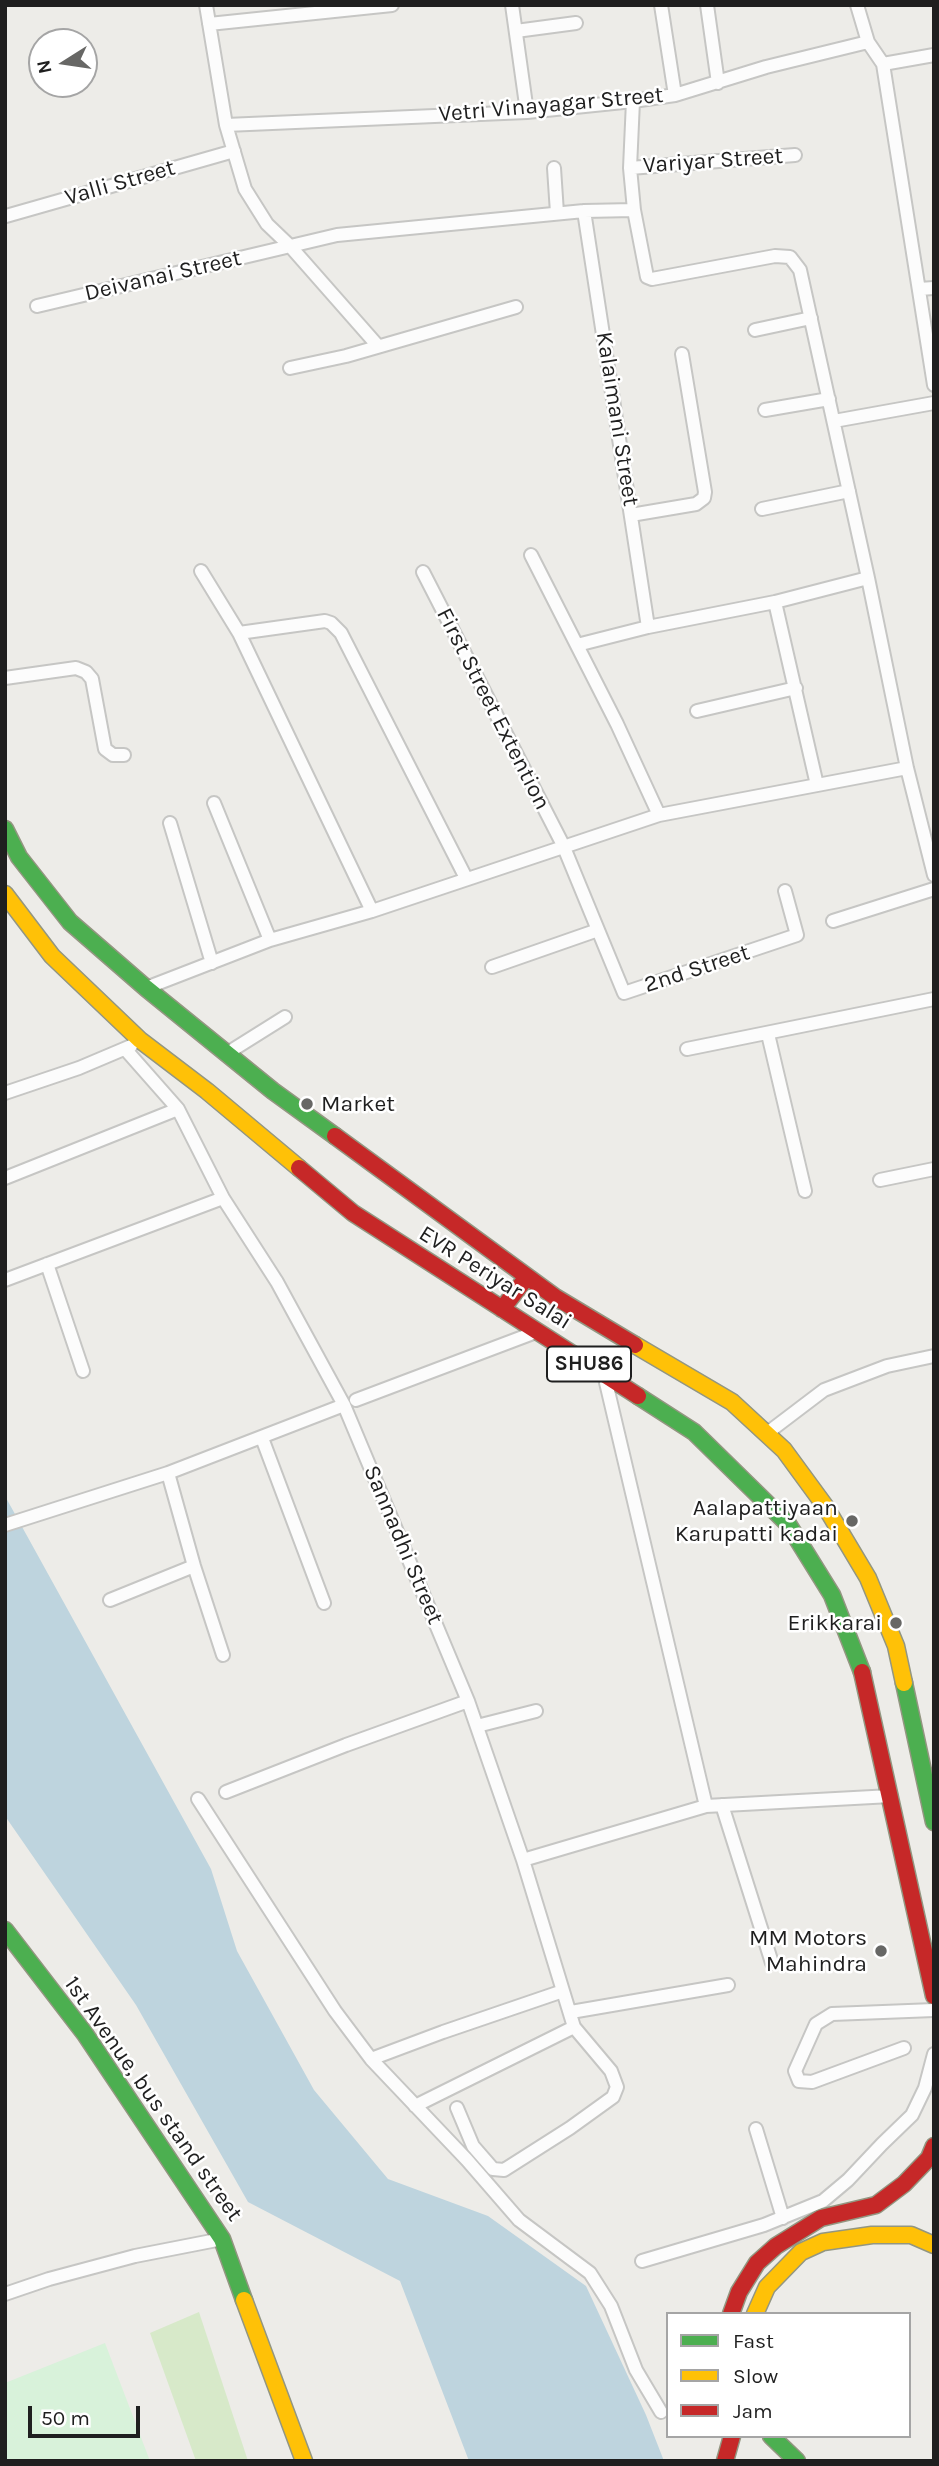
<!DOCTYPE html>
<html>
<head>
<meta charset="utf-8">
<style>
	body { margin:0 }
	#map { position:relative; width:939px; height:2466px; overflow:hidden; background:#edece8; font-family:Karla,sans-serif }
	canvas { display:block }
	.frame { position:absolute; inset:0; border:7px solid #1f1f1f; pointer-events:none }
	.legend { position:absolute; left:666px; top:2312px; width:245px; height:126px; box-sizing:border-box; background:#fff; border:2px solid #a5a5a5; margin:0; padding:9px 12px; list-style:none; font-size:21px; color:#1f1f1f }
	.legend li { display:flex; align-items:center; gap:14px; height:35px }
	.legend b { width:35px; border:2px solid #a5a5a5 }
	.north { position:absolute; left:28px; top:28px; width:70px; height:70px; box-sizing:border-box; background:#fff; border:2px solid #a5a5a5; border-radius:50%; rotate:258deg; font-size:19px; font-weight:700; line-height:28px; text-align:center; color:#1f1f1f }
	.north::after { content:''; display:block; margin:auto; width:24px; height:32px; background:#676765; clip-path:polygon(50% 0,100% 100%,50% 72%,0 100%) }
	.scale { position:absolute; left:28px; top:2406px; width:112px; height:32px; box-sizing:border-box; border:4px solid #1f1f1f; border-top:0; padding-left:9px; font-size:21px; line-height:24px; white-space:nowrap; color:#1f1f1f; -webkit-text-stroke:5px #fff; paint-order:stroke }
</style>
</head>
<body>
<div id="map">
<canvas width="939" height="2466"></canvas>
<div class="frame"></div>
<ul class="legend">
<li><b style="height:9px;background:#4caf50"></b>Fast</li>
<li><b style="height:9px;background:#ffc107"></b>Slow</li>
<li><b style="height:9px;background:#c62828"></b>Jam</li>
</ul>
<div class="north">N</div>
<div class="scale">50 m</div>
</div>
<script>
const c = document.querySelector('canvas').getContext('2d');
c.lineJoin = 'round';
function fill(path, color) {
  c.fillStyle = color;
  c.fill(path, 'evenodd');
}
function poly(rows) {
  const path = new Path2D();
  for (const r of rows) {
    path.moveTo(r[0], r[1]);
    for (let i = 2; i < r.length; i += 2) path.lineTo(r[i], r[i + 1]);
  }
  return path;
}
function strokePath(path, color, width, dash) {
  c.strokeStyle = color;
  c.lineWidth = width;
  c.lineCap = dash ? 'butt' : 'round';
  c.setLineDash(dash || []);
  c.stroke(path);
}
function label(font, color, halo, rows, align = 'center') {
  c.font = font + ' Karla,sans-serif';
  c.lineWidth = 5;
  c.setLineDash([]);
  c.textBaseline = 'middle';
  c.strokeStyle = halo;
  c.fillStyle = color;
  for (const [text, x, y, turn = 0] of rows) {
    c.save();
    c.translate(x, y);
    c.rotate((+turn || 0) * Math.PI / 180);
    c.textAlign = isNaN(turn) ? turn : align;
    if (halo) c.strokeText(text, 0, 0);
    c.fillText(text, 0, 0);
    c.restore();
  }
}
fill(poly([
	[199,2312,248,2461,196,2461,150,2333]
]), '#d7e9c9');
fill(poly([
	[105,2343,150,2461,5,2461,5,2383]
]), '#d8f2da');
fill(poly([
	[5,1496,211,1869,237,1951,314,2090,388,2179,488,2216,586,2286,646,2415,664,2461,469,2461,400,2281,248,2202,136,2005,5,1816]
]), '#bed4de');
const street = poly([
	[206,5,226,125,245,189,267,224,290,246,378,346],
	[512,5,527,112],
	[661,5,675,95],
	[707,5,718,83],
	[857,5,868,42,883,64,934,385],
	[209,24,392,5],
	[516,31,576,23],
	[883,64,934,55],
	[633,101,630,168,634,210,647,277,652,279,775,256,790,257,800,270,868,578,907,768,934,875],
	[226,125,527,112,633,101,675,95,766,67,868,42],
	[554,168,557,213],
	[630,168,795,155],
	[584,211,648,627],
	[6,216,234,151],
	[919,289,934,288],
	[37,306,337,235,584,211,634,210],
	[755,330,811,318],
	[290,368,346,356,516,307],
	[765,410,829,399],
	[834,421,934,403],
	[762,509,849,491],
	[631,515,696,504,704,498,705,492,682,354],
	[531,555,617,724,659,815],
	[201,571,239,633,372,911],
	[423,572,563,845,624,993,797,935,785,891],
	[775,602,817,785],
	[239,633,325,621,331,623,341,633,466,878],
	[577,645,648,627,775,602,868,578],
	[5,678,76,668,86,672,92,679,105,749,113,755,124,755],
	[697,711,796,688],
	[214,803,270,940],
	[170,823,212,963],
	[833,921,934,889],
	[492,967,598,930],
	[146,988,270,940,372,911,659,815,907,768],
	[768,1034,805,1191],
	[687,1049,934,999],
	[126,1050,178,1109,223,1198,277,1282,344,1405,468,1701,523,1860,574,2027,611,2071,617,2087,613,2097,570,2128,504,2170,493,2169,473,2146,457,2108],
	[226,1054,285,1017],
	[5,1093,79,1068,131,1046],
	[5,1178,178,1109],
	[880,1180,934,1169],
	[47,1264,83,1371],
	[5,1280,223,1198],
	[604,1374,706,1806],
	[356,1400,536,1332],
	[766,1434,824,1390,887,1366,934,1356],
	[262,1438,324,1603],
	[168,1473,194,1566,223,1655],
	[5,1525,168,1473,344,1405],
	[110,1600,194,1566],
	[477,1726,536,1711],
	[226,1792,346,1745,468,1701],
	[198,1799,335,2011,371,2059,467,2160,519,2220,590,2273,611,2306,636,2370,661,2412],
	[722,1805,772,1963],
	[523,1860,706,1806,891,1796],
	[571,2012,728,1985],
	[904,2048,812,2082,799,2081,795,2071,816,2024,832,2014,934,2010],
	[371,2059,443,2032,563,1991],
	[415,2106,574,2027],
	[756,2129,783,2218],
	[642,2261,764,2225,823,2201,848,2180,882,2144,912,2115,925,2088,934,2054],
	[5,2294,49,2279,135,2256,222,2239]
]);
const fast = poly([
	[5,829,19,857,70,922,146,988,273,1091,335,1136],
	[638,1396,694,1432,788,1524,832,1595,862,1672],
	[904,1683,934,1822],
	[5,1930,85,2034,222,2239,244,2300],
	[771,2436,797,2461]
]);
const slow = poly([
	[5,894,52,956,140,1040,207,1091,299,1168],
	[635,1345,732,1402,784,1450,825,1506,868,1578,896,1646,904,1683],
	[244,2300,304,2461],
	[755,2314,767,2287,801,2252,823,2242,872,2235,911,2235,934,2245]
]);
const jam = poly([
	[335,1136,555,1297,635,1345],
	[299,1168,353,1213,638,1396],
	[502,1309,527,1277],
	[862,1672,934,1996],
	[731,2314,739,2292,757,2263,776,2246,821,2218,876,2205,904,2184,929,2158,934,2146],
	[725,2461,732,2436]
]);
strokePath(street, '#c6c6c4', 16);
strokePath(fast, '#939681', 19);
strokePath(slow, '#939681', 19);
strokePath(jam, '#939681', 19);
strokePath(street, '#fcfcfc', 12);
strokePath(fast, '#4caf50', 16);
strokePath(slow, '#ffc107', 16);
strokePath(jam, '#c62828', 16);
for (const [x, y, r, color] of [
	[307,1104,7,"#676765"],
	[852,1521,7,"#676765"],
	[896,1623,7,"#676765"],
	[881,1951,7,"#676765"]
]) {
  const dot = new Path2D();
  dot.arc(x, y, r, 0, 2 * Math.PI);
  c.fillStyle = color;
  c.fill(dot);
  strokePath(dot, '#fff', 2.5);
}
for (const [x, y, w] of [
	[589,1364,84]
]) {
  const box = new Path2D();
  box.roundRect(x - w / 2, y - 17.5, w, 35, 5);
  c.fillStyle = '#fff';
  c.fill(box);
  strokePath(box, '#1f1f1f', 2);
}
label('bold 21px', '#1f1f1f', null, [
	["SHU86",589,1364]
]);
label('23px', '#1f1f1f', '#fff', [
	["Vetri Vinayagar Street",551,105,-5],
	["Variyar Street",713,161,-4],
	["Valli Street",120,183,-16],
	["Deivanai Street",163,276,-13],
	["Kalaimani Street",617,419,81],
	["First Street Extention",493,709,63],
	["2nd Street",697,969,-18],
	["EVR Periyar Salai",495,1278,32],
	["Sannadhi Street",403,1545,67],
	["1st Avenue, bus stand street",153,2099,55]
]);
label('23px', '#1f1f1f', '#fff', [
	["Market",321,1104,"left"],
	["Aalapattiyaan",838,1508],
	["Karupatti kadai",838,1534],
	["Erikkarai",882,1623],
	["MM Motors",867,1938],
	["Mahindra",867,1964]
], 'right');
</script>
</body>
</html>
